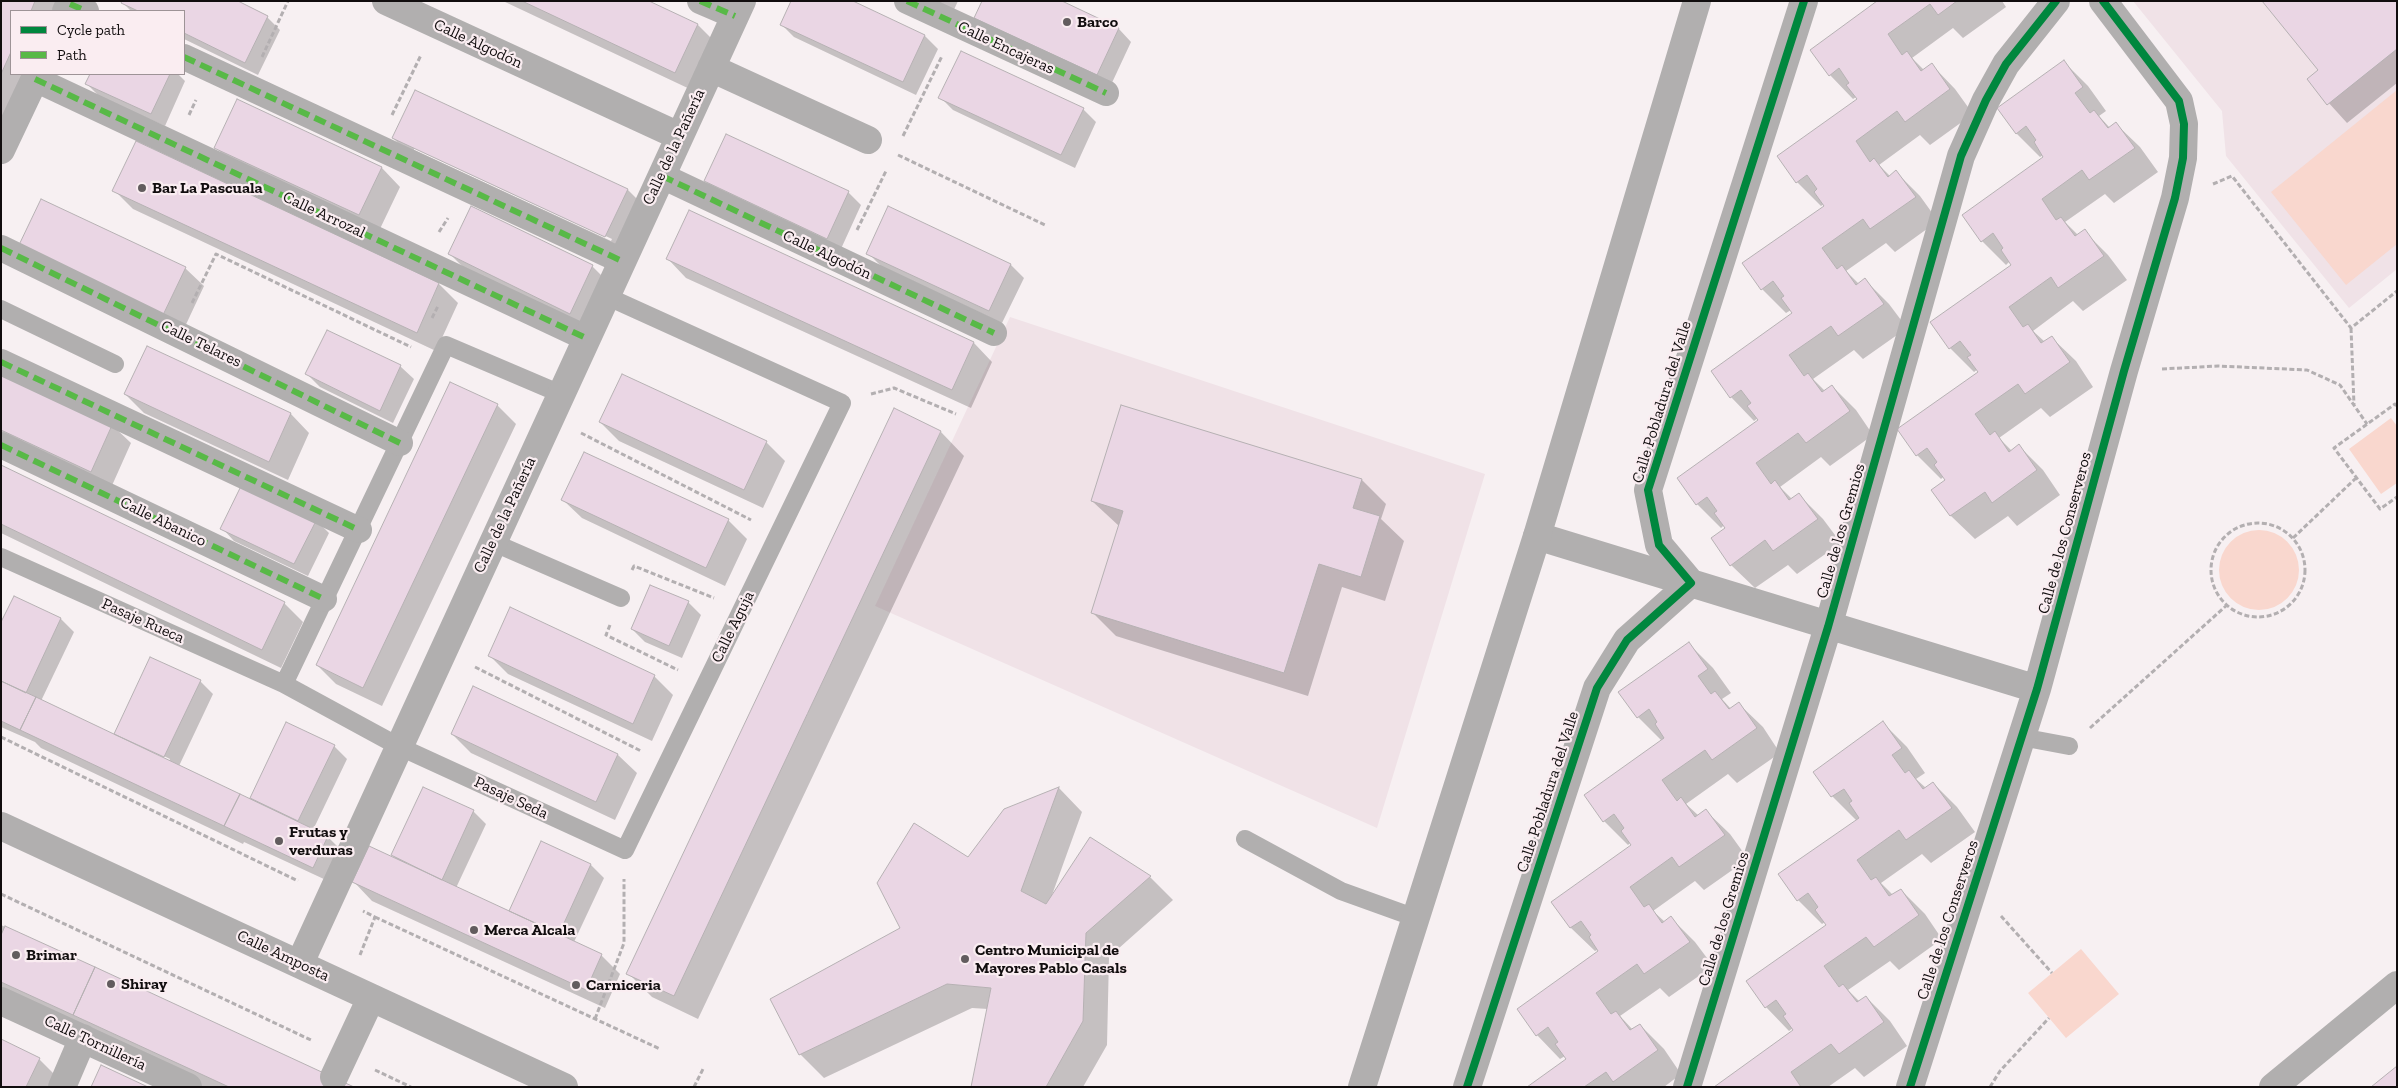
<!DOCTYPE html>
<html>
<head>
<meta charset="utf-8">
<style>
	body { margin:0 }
	#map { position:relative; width:2398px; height:1088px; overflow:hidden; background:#f7f0f2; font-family:"Zilla Slab",serif }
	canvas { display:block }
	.frame { position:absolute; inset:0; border:2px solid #110d0e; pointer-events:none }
	.legend { position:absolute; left:10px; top:10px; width:175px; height:65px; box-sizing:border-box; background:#faedf1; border:1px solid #9d9396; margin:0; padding:6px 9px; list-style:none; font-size:15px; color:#110d0e }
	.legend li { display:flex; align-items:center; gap:10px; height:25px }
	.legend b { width:25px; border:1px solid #9d9396 }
</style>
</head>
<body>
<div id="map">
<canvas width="2398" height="1088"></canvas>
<div class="frame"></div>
<ul class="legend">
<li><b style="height:6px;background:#00873e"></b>Cycle path</li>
<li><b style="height:6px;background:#58b947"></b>Path</li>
</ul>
</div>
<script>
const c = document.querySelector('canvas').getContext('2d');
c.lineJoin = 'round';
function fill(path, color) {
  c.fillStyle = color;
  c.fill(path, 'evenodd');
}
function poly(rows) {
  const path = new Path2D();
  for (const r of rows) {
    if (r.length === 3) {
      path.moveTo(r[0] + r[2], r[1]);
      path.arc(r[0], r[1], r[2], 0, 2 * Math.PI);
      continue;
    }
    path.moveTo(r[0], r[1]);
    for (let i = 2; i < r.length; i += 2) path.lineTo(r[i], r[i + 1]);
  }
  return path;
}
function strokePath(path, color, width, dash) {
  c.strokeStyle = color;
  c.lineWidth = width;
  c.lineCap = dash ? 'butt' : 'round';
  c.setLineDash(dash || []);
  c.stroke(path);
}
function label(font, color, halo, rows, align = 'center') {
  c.font = font + ' "Zilla Slab",serif';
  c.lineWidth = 4.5;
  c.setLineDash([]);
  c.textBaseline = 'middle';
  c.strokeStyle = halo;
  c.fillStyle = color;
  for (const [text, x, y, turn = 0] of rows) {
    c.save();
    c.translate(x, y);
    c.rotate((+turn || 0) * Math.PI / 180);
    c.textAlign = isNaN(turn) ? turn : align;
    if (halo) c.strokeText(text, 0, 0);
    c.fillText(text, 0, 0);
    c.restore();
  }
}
fill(poly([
	[2133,1,2397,1,2397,269,2349,308,2226,156,2222,111],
	[1010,317,1485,474,1377,828,875,606]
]), '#f0e2e7');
fill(poly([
	[2397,90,2397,244,2346,285,2271,192],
	[2391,418,2397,426,2397,483,2381,494,2349,449],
	[2259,570,40],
	[2081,949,2119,994,2066,1038,2028,993]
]), '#f9d7ce');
fill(poly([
	[1,1,70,1,65,11,11,11,11,74,36,74,1,148],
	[503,1,646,1,698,25,717,44,694,91],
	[850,1,925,36,938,49,916,95,794,37,781,24],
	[920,1,958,1,951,16],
	[1879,1,2002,1,2006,7,1963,38,1953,28,1912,58,1924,70,1932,65,1955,89,1973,114,1930,145,1920,135,1879,165,1890,176,1896,172,1920,196,1938,221,1895,252,1886,243,1846,271,1859,284,1865,280,1889,304,1907,328,1863,359,1854,350,1813,379,1825,391,1832,386,1856,410,1873,435,1830,466,1821,457,1780,487,1792,499,1799,495,1823,519,1841,543,1797,574,1788,565,1755,588,1731,565,1727,529,1724,525,1721,528,1697,504,1760,421,1758,418,1754,421,1731,397,1793,314,1791,310,1786,313,1762,289,1744,264,1826,206,1824,204,1821,206,1797,182,1779,157,1859,100,1856,97,1853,99,1830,75],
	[2397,1,2397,83,2347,123,2308,80],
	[123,3,267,17,280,30,258,75,184,39,184,11,131,11],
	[1119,29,1131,42,1110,87,989,31],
	[2064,62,2088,86,2106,111,2099,116,2110,128,2116,124,2140,147,2158,172,2114,203,2105,194,2065,222,2078,235,2084,231,2108,255,2127,280,2083,311,2073,301,2033,331,2045,342,2052,338,2076,361,2093,387,2050,417,2041,408,1999,438,2012,451,2019,446,2043,470,2060,495,2017,526,2008,516,1975,539,1951,516,1933,490,1947,480,1944,476,1941,479,1917,455,1980,372,1978,369,1974,372,1950,348,2013,265,2010,261,2006,265,1982,241,2045,157,2043,155,2040,157,2016,133],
	[91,74,178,74,185,81,165,126,100,97,87,84],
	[415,91,628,190,647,209,624,255,412,157,393,138],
	[414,147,612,239,611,241,414,150],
	[940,97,1083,109,1096,122,1075,168,953,110],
	[136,143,439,284,458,303,436,351,133,209,114,190],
	[216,148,382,168,400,187,378,233,235,166],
	[705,181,848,192,861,205,840,251,718,194],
	[889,208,1011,265,1024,278,1002,323,881,266,868,253],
	[450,254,592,266,605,279,583,326,463,267],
	[668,259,974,343,992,362,971,408,686,278],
	[39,266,185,268,204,286,182,333],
	[327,331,401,367,414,379,393,423,320,387,307,374],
	[147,348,291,414,309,433,288,480,144,413,125,394],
	[1,373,112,425,131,443,110,490,1,440],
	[497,405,516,424,382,706,336,684,317,665],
	[1122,406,1362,480,1386,504,1381,519,1404,541,1385,601,1342,587,1308,696,1116,636,1092,612,1119,526,1092,501],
	[600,422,766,442,785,461,763,508,619,441],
	[941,432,964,456,698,1019,652,997,628,973],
	[1,466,284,603,303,622,281,668,1,533],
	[563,500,728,520,747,539,725,586,582,518],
	[316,520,329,533,308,576,234,541,222,528],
	[15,597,61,619,74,632,41,701,119,737,115,733,200,681,213,694,179,766,250,800,287,724,334,746,347,759,313,830,328,837,341,850,326,880,244,842,243,844,41,748,35,742,1,727,1,625],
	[129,739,170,759,169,761,129,742],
	[688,602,701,615,682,658,645,642,632,629],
	[1689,644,1713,668,1731,693,1722,699,1731,709,1739,704,1763,727,1780,753,1737,783,1728,774,1686,804,1699,816,1706,811,1730,834,1748,859,1704,890,1695,881,1653,911,1665,922,1671,918,1695,942,1713,966,1669,997,1660,988,1620,1016,1633,1030,1640,1025,1664,1049,1681,1074,1664,1087,1529,1087,1568,1059,1565,1056,1560,1059,1537,1035,1600,951,1599,949,1595,951,1571,928,1553,902,1633,846,1631,842,1628,845,1604,821,1662,741,1638,717,1620,693],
	[489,655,654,676,673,695,652,741,508,674],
	[1883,723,1907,747,1925,773,1916,779,1926,788,1933,783,1957,807,1975,832,1931,863,1922,854,1881,883,1893,895,1901,890,1925,914,1942,939,1899,970,1890,961,1848,990,1860,1002,1866,997,1890,1021,1907,1046,1864,1077,1855,1068,1828,1087,1716,1087,1795,1031,1793,1028,1789,1031,1766,1007,1828,925,1825,922,1822,924,1798,900,1780,875,1857,821,1832,796,1815,772],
	[452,734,618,755,637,773,615,820,471,753],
	[1059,788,1082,812,1052,895,1150,877,1173,900,1109,957,1107,1045,1083,1087,972,1087,988,1009,972,1008,824,1078,800,1054,901,929,968,858,1005,810],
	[473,811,486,824,456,888,514,914,542,842,591,865,604,878,574,942,601,955,620,974,605,1008,372,901,354,882,396,859,392,855],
	[406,861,428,872,427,874,406,864],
	[1,925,351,1087,202,1087,98,1039,1,988],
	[39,1059,58,1078,54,1087,1,1087]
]), '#0003');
const building = poly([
	[1,1,35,1,31,11,11,11,11,52,1,74,1,1],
	[122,1,238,1,268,16,245,63,184,33,184,11,138,11,121,3,122,1],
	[522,1,649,1,698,24,675,73,522,1],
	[791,1,853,1,925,35,903,82,780,25,791,1],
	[982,1,1062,1,1119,28,1097,75,974,18,982,1],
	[1877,1,1957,1,1938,15,1930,4,1888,34,1902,55,1907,51,1921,71,1932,63,1950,89,1905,122,1897,111,1856,141,1870,162,1874,158,1888,177,1896,170,1916,197,1870,229,1863,219,1822,248,1837,269,1842,265,1856,285,1865,278,1884,304,1838,336,1831,326,1789,355,1804,376,1808,373,1822,392,1832,385,1850,411,1806,443,1798,433,1756,463,1771,484,1775,480,1789,500,1799,493,1818,519,1773,551,1765,540,1730,566,1711,538,1725,528,1714,513,1717,511,1707,497,1696,505,1677,478,1758,420,1747,406,1751,403,1741,390,1730,398,1711,371,1792,313,1781,298,1784,296,1773,281,1761,290,1742,263,1824,206,1814,192,1817,189,1807,175,1796,183,1777,156,1857,99,1846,85,1849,83,1839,68,1829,76,1810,50,1877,1],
	[2262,1,2397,1,2397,49,2327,105,2307,79,2318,70,2262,1],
	[961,51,1084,108,1061,155,938,98,961,51],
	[2064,60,2083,87,2075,93,2090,113,2094,110,2108,128,2116,122,2135,148,2089,180,2082,170,2042,199,2056,220,2061,217,2075,236,2085,229,2104,256,2058,288,2051,277,2009,307,2023,327,2028,324,2041,343,2052,336,2070,362,2025,394,2018,384,1975,414,1990,435,1995,431,2009,452,2019,444,2037,470,1992,503,1985,492,1950,516,1931,490,1945,480,1934,465,1937,462,1927,448,1916,456,1897,429,1978,372,1967,357,1971,355,1960,341,1949,349,1930,322,2011,265,2001,250,2003,248,1993,233,1981,242,1962,215,2043,157,2034,142,2036,140,2026,126,2016,134,1997,108,2064,60],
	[90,74,170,74,151,114,85,84,90,74],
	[415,90,628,189,605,237,392,138,415,90],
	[237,99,382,167,359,215,214,148,237,99],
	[726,134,849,191,827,239,704,181,726,134],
	[136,141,439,283,417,333,112,191,136,141],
	[41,199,186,267,163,315,18,247,41,199],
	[471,206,593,265,570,314,448,254,471,206],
	[888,206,1011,264,989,311,866,254,888,206],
	[689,210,974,342,952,390,666,259,689,210],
	[327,330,401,365,380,411,305,374,327,330],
	[147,346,291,413,269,462,124,394,147,346],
	[1,371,113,423,91,472,1,430,1,371],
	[622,374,767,441,744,490,599,422,622,374],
	[450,382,498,404,363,688,316,665,450,382],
	[1121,405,1362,479,1353,508,1380,516,1361,577,1319,564,1284,673,1091,613,1123,511,1091,501,1121,405],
	[894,408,941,431,674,996,626,974,894,408],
	[584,452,729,519,706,568,561,500,584,452],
	[1,465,285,602,262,650,1,524,1,465],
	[242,484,317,519,294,564,220,529,242,484],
	[650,585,689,601,669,646,631,629,650,585],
	[14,596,61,618,26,693,1,681,1,622,14,596],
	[510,607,655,675,633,724,488,656,510,607],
	[1689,642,1708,669,1698,676,1711,694,1715,691,1729,709,1739,702,1757,728,1712,760,1705,750,1662,780,1677,801,1681,797,1695,817,1706,809,1725,835,1679,867,1672,857,1630,887,1644,907,1649,904,1662,923,1671,916,1690,942,1644,974,1637,964,1596,993,1611,1014,1616,1011,1630,1030,1640,1024,1658,1050,1613,1082,1606,1072,1584,1087,1527,1087,1566,1059,1555,1044,1558,1042,1548,1027,1536,1036,1517,1009,1598,951,1589,937,1591,935,1581,921,1570,928,1551,902,1631,845,1621,831,1624,828,1614,814,1603,822,1584,795,1664,738,1655,724,1657,722,1649,709,1637,718,1618,692,1689,642],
	[150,657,201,680,164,757,114,734,150,657],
	[1,681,36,697,20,730,1,721,1,681],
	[473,686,618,754,596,802,451,734,473,686],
	[36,697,240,794,224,826,20,730,36,697],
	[1883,721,1902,748,1892,755,1905,773,1909,770,1923,789,1933,782,1952,808,1906,840,1899,830,1857,860,1871,880,1876,877,1889,896,1901,889,1919,915,1874,947,1866,937,1824,966,1839,987,1843,984,1857,1002,1866,996,1884,1022,1839,1054,1831,1044,1791,1072,1801,1087,1714,1087,1793,1030,1783,1016,1786,1014,1776,1000,1765,1008,1746,981,1826,925,1815,910,1818,907,1808,893,1797,901,1778,874,1859,818,1849,803,1852,801,1844,789,1831,797,1813,772,1883,721],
	[286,722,335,745,298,821,250,798,286,722],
	[423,787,474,810,442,880,391,855,423,787],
	[1059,787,1021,891,1046,904,1090,837,1151,876,1086,933,1083,1021,1046,1087,971,1087,991,988,947,984,799,1055,770,999,900,928,877,883,914,823,968,857,1004,809,1059,787],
	[240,794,328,836,313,868,224,826,240,794],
	[541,841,591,864,559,934,509,911,541,841],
	[369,846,602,954,586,990,352,882,369,846],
	[5,926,95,967,73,1015,1,982,1,935,5,926],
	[95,967,354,1087,229,1087,73,1015,95,967],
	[1,1039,40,1058,26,1087,1,1087,1,1039],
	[101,1065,148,1087,91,1087,101,1065],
	[2397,1066,2397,1087,2371,1087,2387,1074,2397,1066]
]);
fill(building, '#ead6e4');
strokePath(building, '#b6b1b3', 1);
strokePath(poly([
	[262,57,288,1],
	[189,115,196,100],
	[392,115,421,55],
	[903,136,942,56],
	[898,155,1045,225],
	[2213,184,2232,176,2351,328,2397,291],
	[857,230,886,171],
	[439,232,448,218],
	[192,303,216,254,411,347],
	[432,318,438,306],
	[2351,328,2354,405],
	[2162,369,2218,366,2307,370,2340,385,2367,424],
	[871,394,894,388,956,414],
	[2397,406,2395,404,2334,448,2380,509,2397,497],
	[581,433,751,520],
	[2258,570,47],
	[2293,538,2356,478],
	[632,570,634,566,714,598],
	[610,625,606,635,678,670],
	[475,667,641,751],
	[2090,728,2227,605],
	[1,737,298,881],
	[1,894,313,1041],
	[2001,916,2052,973],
	[375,917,660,1049],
	[360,955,375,917,363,911],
	[595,1019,624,943,624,879],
	[375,1070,411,1087],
	[694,1087,703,1069],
	[1990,1087,2000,1071,2049,1018]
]), '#b3afb1', 3, [5, 2.5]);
strokePath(poly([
	[1,309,115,364],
	[561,394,446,345,284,684,398,746,625,850,842,403,606,296],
	[492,542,621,598],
	[1,557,284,684],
	[2021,737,2069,746],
	[1245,839,1341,891,1416,918]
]), '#b1afaf', 18);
strokePath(poly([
	[700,1,735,16],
	[907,1,1106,93],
	[70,4,86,11],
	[184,57,622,261],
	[35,79,586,338],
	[662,176,994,333],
	[1,248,400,443],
	[1,362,359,530],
	[1,445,324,599]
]), '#b1afaf', 26);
strokePath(poly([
	[386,1,679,136],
	[66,11,71,1],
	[711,68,868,140],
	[1,150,37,74],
	[1537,536,2037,689],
	[1,826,564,1087],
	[300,963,742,1],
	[1,1001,188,1087],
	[334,1077,371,998],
	[62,1087,83,1038],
	[1467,1087,1597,688,1627,640,1691,583,1659,545,1648,490,1804,1],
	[1687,1087,1828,627,1961,156,1986,100,2006,64,2056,1],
	[1910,1087,2037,689,2124,371,2175,198,2183,158,2184,124,2179,101,2103,1],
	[2273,1087,2397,985]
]), '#b1afaf', 28);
strokePath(poly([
	[1362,1087,1537,536,1697,1]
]), '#b1afaf', 28);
strokePath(poly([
	[700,1,735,16],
	[907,1,1106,93],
	[70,4,86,11],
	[184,57,622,261],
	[35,79,586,338],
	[662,176,994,333],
	[1,248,400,443],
	[1,362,359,530],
	[1,445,324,599]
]), '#58b947', 6, [12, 6]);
strokePath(poly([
	[1467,1087,1597,688,1627,640,1691,583,1659,545,1648,490,1804,1],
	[1687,1087,1828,627,1961,156,1986,100,2006,64,2056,1],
	[1910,1087,2037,689,2124,371,2175,198,2183,158,2184,124,2179,101,2103,1]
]), '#00873e', 8);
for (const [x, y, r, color] of [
	[1067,22,5,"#625c5e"],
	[142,188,5,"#625c5e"],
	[279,841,5,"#625c5e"],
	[474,930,5,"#625c5e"],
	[16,955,5,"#625c5e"],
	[965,959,5,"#625c5e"],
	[111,984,5,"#625c5e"],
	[576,985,5,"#625c5e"]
]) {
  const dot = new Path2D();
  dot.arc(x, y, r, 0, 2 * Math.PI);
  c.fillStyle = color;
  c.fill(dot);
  strokePath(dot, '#faedf1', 2);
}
label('bold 16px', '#110d0e', '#faedf1', [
	["Barco",1077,22],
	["Bar La Pascuala",152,188],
	["Frutas y",289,832],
	["verduras",289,850],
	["Merca Alcala",484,930],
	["Centro Municipal de",975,950],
	["Mayores Pablo Casals",975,968],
	["Brimar",26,955],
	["Shiray",121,984],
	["Carniceria",586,985]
], 'left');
label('16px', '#110d0e', '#faedf1', [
	["Calle Algodón",478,44,25],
	["Calle Encajeras",1006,48,25],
	["Calle de la Pañería",674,147,-65],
	["Calle Arrozal",324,215,25],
	["Calle Algodón",827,255,25],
	["Calle Telares",201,344,26],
	["Calle Pobladura del Valle",1662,402,-73],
	["Calle de la Pañería",505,515,-65],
	["Calle Abanico",163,522,26],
	["Calle de los Gremios",1841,531,-74],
	["Calle de los Conserveros",2065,533,-75],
	["Pasaje Rueca",143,621,24],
	["Calle Aguja",733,627,-64],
	["Calle Pobladura del Valle",1548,792,-72],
	["Pasaje Seda",511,798,25],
	["Calle de los Gremios",1724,919,-73],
	["Calle de los Conserveros",1948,920,-72],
	["Calle Amposta",283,956,25],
	["Calle Tornillería",95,1043,25]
]);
</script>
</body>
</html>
